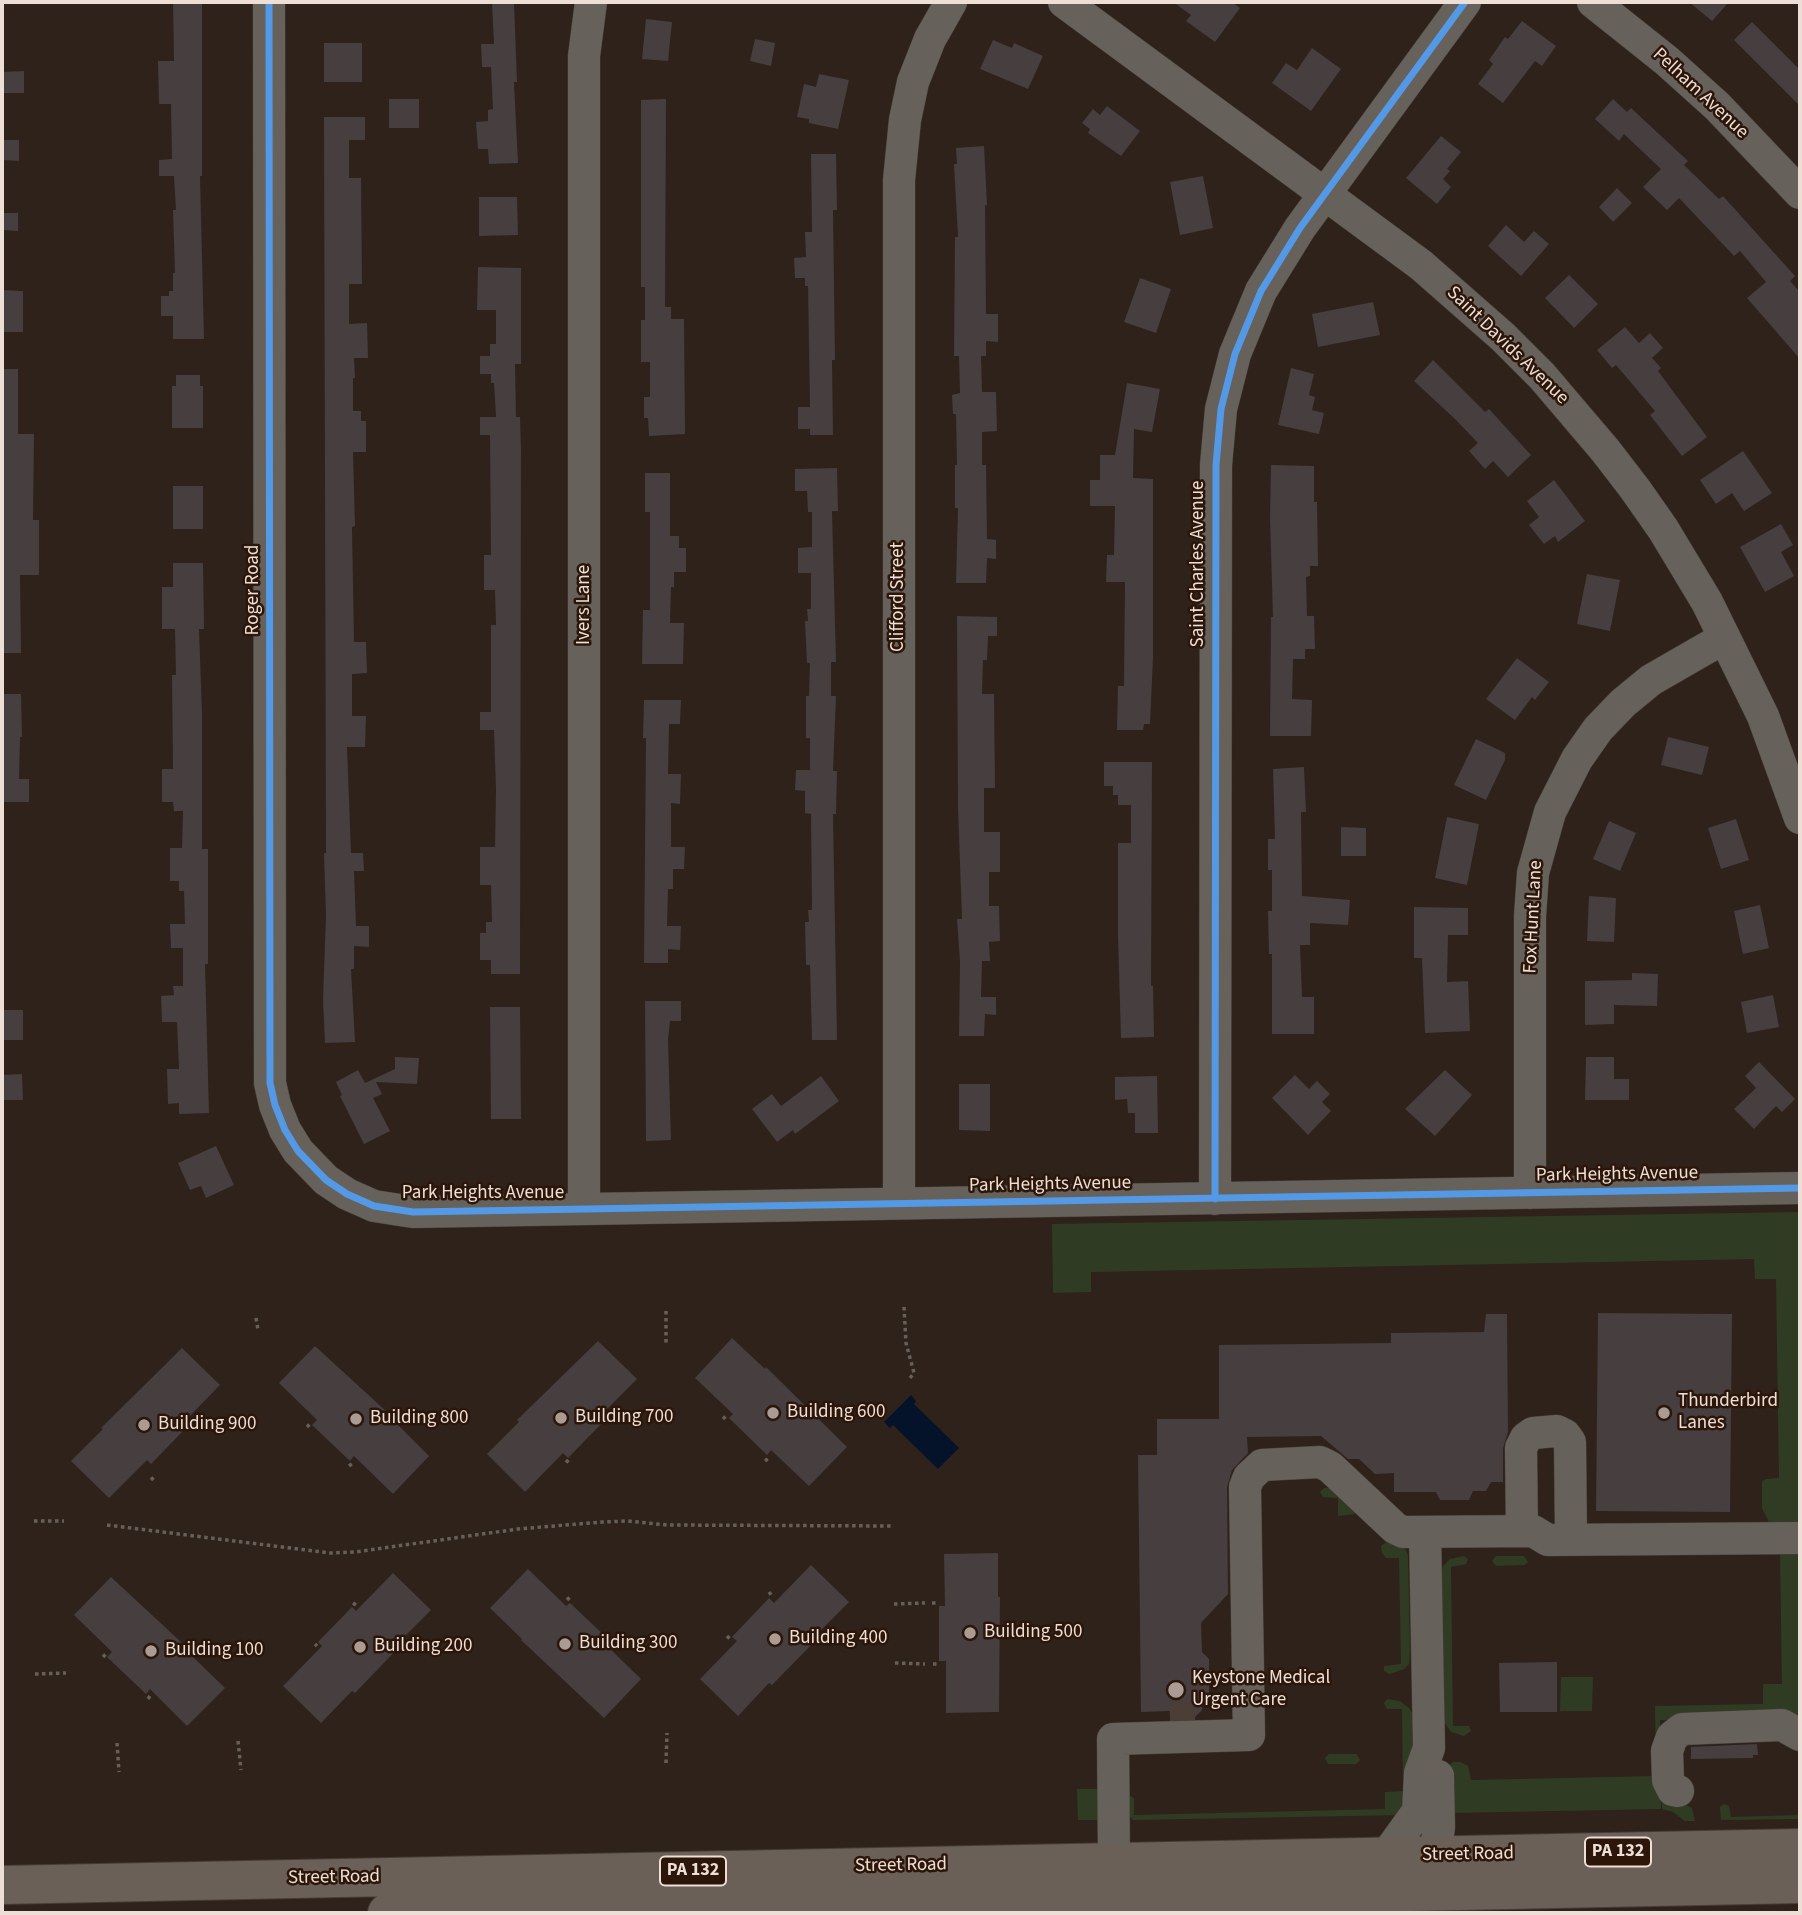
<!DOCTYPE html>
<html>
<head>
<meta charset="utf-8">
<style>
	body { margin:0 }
	#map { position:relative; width:1802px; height:1915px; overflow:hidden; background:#2e221b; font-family:"Source Sans 3",sans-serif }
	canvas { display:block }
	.frame { position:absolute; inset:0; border:4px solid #edded6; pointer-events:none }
</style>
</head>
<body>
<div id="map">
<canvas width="1802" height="1915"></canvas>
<div class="frame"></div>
</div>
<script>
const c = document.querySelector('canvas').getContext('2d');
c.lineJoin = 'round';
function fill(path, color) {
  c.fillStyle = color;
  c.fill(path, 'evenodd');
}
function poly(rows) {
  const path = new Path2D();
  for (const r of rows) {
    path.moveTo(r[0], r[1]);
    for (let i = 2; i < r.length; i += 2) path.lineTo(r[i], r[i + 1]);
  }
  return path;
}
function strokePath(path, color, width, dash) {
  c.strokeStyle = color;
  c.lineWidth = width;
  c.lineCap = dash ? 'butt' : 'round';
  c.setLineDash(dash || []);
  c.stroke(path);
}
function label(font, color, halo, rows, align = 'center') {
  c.font = font + ' "Source Sans 3",sans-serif';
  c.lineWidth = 5;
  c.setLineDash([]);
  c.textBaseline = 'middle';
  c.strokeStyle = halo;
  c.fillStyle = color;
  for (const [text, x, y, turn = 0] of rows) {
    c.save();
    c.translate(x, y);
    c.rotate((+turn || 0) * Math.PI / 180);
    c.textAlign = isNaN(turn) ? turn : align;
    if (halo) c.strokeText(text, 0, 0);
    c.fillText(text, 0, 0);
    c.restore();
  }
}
fill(poly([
	[1800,1212,1800,1523,1769,1522,1762,1508,1762,1481,1766,1479,1779,1478,1776,1279,1755,1279,1754,1259,1091,1272,1091,1292,1053,1293,1052,1224],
	[1324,1488,1331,1488,1355,1511,1355,1514,1338,1516,1338,1498,1323,1497,1320,1492],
	[1388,1541,1404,1547,1408,1555,1410,1653,1409,1664,1404,1669,1390,1674,1384,1671,1384,1666,1401,1664,1399,1558,1386,1558,1382,1553,1381,1546],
	[1780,1553,1800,1553,1800,1717,1660,1720,1661,1809,1452,1813,1449,1766,1453,1762,1460,1762,1468,1766,1471,1780,1656,1776,1655,1706,1763,1704,1763,1684,1782,1684],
	[1464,1556,1468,1559,1466,1564,1451,1567,1453,1726,1469,1726,1471,1731,1464,1736,1451,1732,1444,1722,1441,1572,1443,1566,1450,1559],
	[1496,1556,1524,1556,1528,1562,1524,1565,1496,1566,1492,1561],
	[1561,1677,1593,1677,1592,1711,1560,1711],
	[1387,1699,1400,1701,1409,1708,1412,1713,1413,1797,1405,1815,1133,1820,1127,1813,1129,1795,1134,1798,1134,1815,1385,1809,1385,1792,1403,1791,1402,1709,1387,1709,1384,1703],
	[1329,1754,1357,1754,1360,1760,1356,1764,1328,1764,1325,1758],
	[1077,1789,1100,1789,1099,1820,1078,1820],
	[1662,1797,1674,1806,1686,1805,1692,1808,1695,1821,1685,1821,1673,1812,1662,1809],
	[1724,1804,1729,1806,1731,1817,1800,1815,1800,1819,1721,1820,1720,1807]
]), '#2f3c23');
fill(poly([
	[911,1395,916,1401,914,1404,959,1448,938,1469,893,1425,890,1428,884,1422]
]), '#04132a');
fill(poly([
	[173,2,202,2,202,176,200,176,204,339,173,339,173,316,161,316,161,296,169,296,169,291,173,291,173,273,175,273,173,210,176,210,174,176,159,176,159,160,172,159,171,104,159,104,158,61,174,61],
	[492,2,514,2,517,82,514,82,518,163,489,164,488,149,478,149,476,122,488,121,488,110,493,109,491,67,482,67,481,44,494,44],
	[1173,2,1232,2,1240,8,1215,42,1186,21,1191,15],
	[1689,2,1729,2,1712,21],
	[646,19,672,22,668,61,642,59],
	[1522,21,1556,46,1542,66,1535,61,1503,103,1478,84,1493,64,1489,60,1505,37,1508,39],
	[1752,22,1800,70,1800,106,1734,40],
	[755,39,775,43,771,66,750,61],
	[993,40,1012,48,1014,43,1043,56,1028,89,980,69],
	[324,43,362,43,362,82,324,82],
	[1312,48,1341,69,1311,111,1272,83,1286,63,1297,70],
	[24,71,24,93,2,93,2,72],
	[819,74,849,80,838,129,809,123,809,119,797,117,804,84,816,87],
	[389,99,419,99,419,128,389,128],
	[666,99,665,307,671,307,671,319,684,319,685,434,649,436,648,418,644,418,644,397,650,397,650,362,641,362,641,320,645,320,645,287,641,287,641,100],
	[1613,99,1627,112,1631,108,1688,161,1684,165,1719,199,1723,196,1795,276,1790,281,1800,292,1800,359,1747,298,1766,282,1740,251,1734,256,1679,198,1667,210,1643,187,1661,169,1624,134,1619,141,1595,119],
	[1107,106,1140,131,1121,156,1088,133,1090,129,1082,123,1093,109,1100,115],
	[324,117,365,117,365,140,349,140,349,178,361,178,362,284,349,284,349,324,367,323,368,358,354,358,355,378,353,378,353,411,361,411,361,421,366,421,366,452,353,452,355,526,352,527,354,642,366,642,367,673,352,674,352,716,366,716,365,747,347,747,351,853,363,853,364,871,354,871,356,926,369,926,369,947,354,946,354,969,351,969,355,1042,325,1043,323,1000,326,915,324,853,326,853],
	[1441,136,1461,152,1447,169,1450,171,1443,179,1451,187,1437,204,1406,178],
	[2,140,19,140,19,161,2,160],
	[984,146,987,205,985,205,986,314,998,314,998,342,986,341,986,356,981,356,982,392,996,392,997,431,982,432,982,465,986,465,987,539,996,540,996,559,987,558,986,583,956,583,958,508,955,508,955,465,957,465,956,414,953,414,952,395,960,393,959,356,954,356,955,237,958,237,954,164,957,164,956,148],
	[811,154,836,154,837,210,833,210,835,360,832,360,833,435,810,435,810,429,798,429,798,407,810,407,808,286,805,286,805,278,795,278,794,258,806,257,805,232,812,232],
	[1203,176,1213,228,1180,235,1170,182],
	[1617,188,1632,203,1613,222,1599,207],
	[479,197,517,197,518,235,479,236],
	[2,213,18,213,18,231,2,230],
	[1506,225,1524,242,1534,231,1549,244,1521,276,1488,246],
	[478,267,521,268,521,364,515,364,516,417,520,417,521,450,520,974,491,974,491,960,480,960,480,933,486,933,486,922,492,922,491,885,480,885,480,847,495,847,496,790,494,730,480,730,480,712,491,712,491,625,496,625,495,590,484,590,484,555,491,555,490,435,480,435,480,417,496,417,494,383,491,383,491,374,480,374,480,356,490,356,490,344,496,344,496,310,477,310],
	[1569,275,1598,304,1574,328,1545,298],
	[1140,278,1171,289,1156,333,1124,322],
	[2,290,23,291,23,332,2,332],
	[1373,302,1380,335,1318,347,1312,314],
	[1625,327,1639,343,1650,333,1663,348,1652,358,1661,368,1658,371,1707,437,1682,456,1650,415,1655,411,1616,365,1612,368,1597,350],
	[1433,360,1485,412,1489,409,1531,455,1508,477,1493,461,1485,469,1469,451,1478,443,1456,420,1414,381],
	[1291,368,1314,374,1309,395,1315,397,1312,410,1324,413,1319,434,1278,425],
	[2,369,18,369,18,434,34,434,33,520,39,520,39,575,20,575,21,653,2,653],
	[176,375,200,375,200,386,203,386,203,428,172,428,172,386,176,386],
	[1127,383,1160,389,1152,432,1134,429,1133,478,1153,479,1153,658,1150,724,1144,724,1143,730,1117,730,1118,686,1124,686,1125,582,1106,582,1107,555,1114,555,1115,506,1090,506,1090,480,1100,480,1100,455,1115,455],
	[1743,451,1772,493,1744,511,1732,493,1716,504,1700,480],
	[1271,465,1314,466,1314,502,1317,502,1318,566,1310,566,1310,576,1306,577,1307,616,1314,616,1315,649,1305,649,1305,659,1293,659,1292,699,1312,700,1311,736,1270,736,1271,617,1273,617,1270,517],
	[837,468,838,511,832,511,836,662,831,662,831,696,836,696,833,771,837,771,836,814,833,814,837,1040,812,1040,810,965,806,965,805,922,809,922,808,910,812,910,811,814,805,813,805,791,795,790,796,770,810,770,810,738,806,738,806,696,809,696,810,663,807,663,805,621,808,621,807,609,811,609,811,573,798,573,798,548,812,547,812,512,808,512,807,491,795,491,795,469],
	[645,473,670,473,670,536,679,536,679,548,686,548,686,572,674,572,674,587,671,587,670,623,684,623,683,664,642,664,643,610,650,610,650,512,645,512],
	[1554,480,1585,521,1558,542,1555,536,1544,544,1529,525,1539,517,1527,501],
	[173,486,203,486,203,529,173,529],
	[1781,524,1793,545,1781,552,1794,576,1765,592,1740,547],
	[173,563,203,563,204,629,199,629,202,713,202,849,208,849,208,964,205,964,209,1113,179,1114,179,1103,168,1104,167,1069,179,1069,177,1022,162,1022,161,996,174,995,173,986,183,986,183,948,171,948,170,924,185,924,184,891,179,891,179,881,170,881,170,848,182,848,183,811,174,811,173,802,162,802,162,769,173,769,172,675,176,675,175,629,162,629,162,587,173,587],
	[1587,574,1620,580,1610,631,1577,624],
	[957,616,997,617,997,636,988,636,987,660,983,660,982,694,994,694,995,788,984,788,984,832,1000,832,1000,872,989,872,989,906,999,906,1000,941,989,942,990,961,982,961,981,997,996,997,996,1015,985,1014,984,1036,959,1036,960,962,957,919,962,919,958,808],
	[1517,658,1549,682,1535,700,1532,697,1515,720,1486,699],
	[2,694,21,694,22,737,20,737,19,779,29,779,29,802,2,802],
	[644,700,681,700,680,724,669,724,668,774,681,774,680,804,671,803,671,847,685,847,684,869,673,869,673,889,668,889,667,926,681,926,680,950,668,949,668,963,644,963,646,738,643,738],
	[1668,737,1709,747,1702,775,1661,765],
	[1476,739,1505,753,1505,760,1486,800,1454,785],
	[1104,762,1152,762,1151,986,1153,986,1154,1037,1121,1038,1118,937,1118,843,1131,843,1131,805,1118,805,1118,795,1113,795,1113,786,1104,786],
	[1304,767,1306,812,1301,812,1302,896,1350,900,1348,925,1310,923,1310,945,1300,945,1302,997,1314,997,1314,1034,1272,1034,1272,954,1269,954,1268,911,1272,911,1272,870,1268,870,1268,839,1275,839,1273,769],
	[1447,817,1479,824,1467,885,1435,878],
	[1736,819,1749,860,1721,869,1708,828],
	[1609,821,1636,833,1620,871,1593,859],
	[1341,827,1366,828,1366,856,1341,856],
	[1589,896,1616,898,1614,942,1587,941],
	[1760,905,1769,948,1743,954,1734,911],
	[1414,907,1468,908,1468,935,1448,935,1447,982,1468,981,1470,1031,1425,1033,1422,958,1414,958],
	[1632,973,1658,974,1657,1006,1614,1005,1614,1024,1585,1025,1585,981,1632,980],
	[1773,995,1779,1027,1747,1033,1741,1002],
	[645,1001,681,1001,681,1021,670,1021,668,1040,671,1140,646,1141],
	[490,1007,520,1007,521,1119,491,1119],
	[2,1010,23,1010,23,1040,2,1040],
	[395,1057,419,1058,417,1084,376,1082,382,1094,373,1098,390,1131,364,1144,340,1096,342,1095,336,1082,358,1070,365,1083,395,1069],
	[1586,1057,1614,1057,1614,1079,1629,1079,1629,1100,1585,1100],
	[1759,1062,1795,1099,1782,1112,1776,1106,1754,1129,1734,1109,1756,1088,1745,1076],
	[1445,1070,1472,1095,1435,1136,1405,1109],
	[22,1074,23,1100,2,1100,2,1075],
	[1295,1075,1309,1089,1317,1081,1330,1094,1322,1102,1331,1111,1308,1135,1272,1098],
	[821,1076,839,1101,795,1134,793,1130,777,1142,752,1109,772,1094,781,1106],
	[1157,1076,1158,1133,1135,1133,1135,1113,1128,1113,1127,1099,1115,1100,1115,1077],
	[959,1084,990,1084,990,1131,959,1130],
	[216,1146,234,1185,206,1198,201,1186,190,1190,178,1163],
	[1598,1313,1732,1314,1730,1512,1596,1511],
	[1486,1314,1507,1314,1508,1432,1503,1448,1503,1482,1491,1482,1486,1491,1473,1491,1469,1500,1440,1500,1436,1492,1394,1492,1394,1473,1375,1474,1359,1459,1348,1459,1321,1436,1247,1437,1248,1453,1232,1470,1227,1487,1228,1594,1201,1623,1202,1652,1209,1659,1209,1693,1202,1701,1202,1710,1194,1718,1170,1719,1170,1711,1141,1712,1138,1455,1157,1455,1157,1419,1219,1419,1219,1345,1391,1343,1391,1333,1484,1332],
	[732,1338,765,1369,766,1367,847,1447,809,1486,771,1450,767,1455,729,1418,733,1414,695,1378],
	[598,1341,637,1379,600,1416,605,1420,568,1458,563,1453,525,1492,487,1454,519,1422,517,1420],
	[315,1346,399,1423,398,1425,429,1456,393,1494,354,1456,350,1461,312,1425,317,1420,279,1383],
	[182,1348,220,1385,183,1423,187,1427,151,1464,147,1460,109,1498,71,1461,103,1429,101,1428],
	[998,1553,998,1597,1000,1597,999,1712,946,1713,946,1661,939,1661,939,1606,945,1606,944,1554],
	[811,1565,849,1602,818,1633,820,1636,772,1685,769,1683,738,1716,700,1679,737,1641,732,1637,769,1598,774,1603],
	[528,1569,566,1606,570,1603,607,1638,603,1642,641,1679,604,1718,521,1640,522,1639,490,1608],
	[393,1573,431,1610,400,1641,403,1643,355,1693,352,1691,321,1723,283,1686,322,1646,318,1642,352,1607,356,1611],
	[111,1577,194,1654,192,1656,225,1688,187,1726,150,1689,146,1694,107,1657,112,1652,74,1615],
	[1557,1662,1557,1712,1500,1712,1499,1663],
	[1757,1744,1758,1755,1753,1755,1753,1758,1691,1759,1691,1747]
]), '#463e3f');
strokePath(poly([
	[1170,1718,1195,1717]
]), '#4b3e37', 32, [32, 16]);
const minor = poly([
	[269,2,270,1083,275,1105,285,1130,298,1151,326,1180,347,1194,374,1206,413,1212,1800,1188],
	[1064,2,1421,265,1503,337,1542,376,1605,450,1635,489,1663,529,1707,602,1763,716,1800,818],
	[1593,2,1667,61,1717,106,1800,193],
	[1530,1193,1530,916,1533,873,1550,812,1577,759,1598,729,1623,703,1651,680,1724,638],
	[1215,1199,1216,465,1221,409,1235,354,1261,291,1300,228,1465,2],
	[899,1203,899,180,905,120,913,82,930,39,951,2],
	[584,1209,584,56,591,2],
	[1522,1531,1521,1448,1526,1438,1533,1433,1557,1431,1565,1435,1570,1442,1571,1539],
	[1678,1791,1673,1790,1668,1780,1667,1751,1672,1737,1682,1729,1782,1725,1800,1735],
	[1385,1857,1418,1811,1420,1773,1429,1748,1425,1532],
	[1114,1862,1113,1739,1249,1735,1245,1487,1249,1477,1262,1465,1320,1462,1330,1467,1395,1528,1403,1532,1533,1531,1548,1540,1800,1538],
	[1418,1870,1435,1856,1439,1827,1438,1776]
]);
const major = poly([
	[2,1885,1800,1848],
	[387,1913,1800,1884]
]);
strokePath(minor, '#473d37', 33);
strokePath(major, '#473d37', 40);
strokePath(poly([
	[904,1307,906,1343,914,1373,910,1378],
	[666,1311,666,1344],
	[256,1318,258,1330],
	[607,1418,610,1422],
	[723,1419,726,1416],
	[307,1427,311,1423],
	[201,1429,205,1424],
	[566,1460,569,1463],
	[765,1461,769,1458],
	[349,1466,353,1463],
	[151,1480,155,1476],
	[34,1521,64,1521],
	[107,1525,330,1553,355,1552,518,1529,602,1522,628,1521,667,1525,893,1526],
	[769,1592,772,1596],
	[567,1600,571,1596],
	[353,1603,356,1605],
	[932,1603,939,1603],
	[894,1604,925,1603],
	[727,1636,730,1639],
	[611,1641,615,1637],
	[315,1644,317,1646],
	[103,1657,106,1654],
	[895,1663,925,1664],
	[933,1664,939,1664],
	[35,1674,66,1673],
	[148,1699,150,1696],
	[238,1741,241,1770],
	[117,1743,119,1772],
	[666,1763,667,1733]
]), '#67605a', 3.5, [3.5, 3.5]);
strokePath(minor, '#66615a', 32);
strokePath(major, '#6a6057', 38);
strokePath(poly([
	[269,2,270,1083,275,1105,285,1130,298,1151,326,1180,347,1194,374,1206,413,1212,1800,1188],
	[1215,1199,1216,465,1221,409,1235,354,1261,291,1300,228,1465,2]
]), '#5399e6', 7);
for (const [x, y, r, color] of [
	[773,1413,7,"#aa9c95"],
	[1664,1413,7,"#aa9c95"],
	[561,1418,7,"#aa9c95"],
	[356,1419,7,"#aa9c95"],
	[144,1425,7,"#aa9c95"],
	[970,1633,7,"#aa9c95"],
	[775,1639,7,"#aa9c95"],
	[565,1644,7,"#aa9c95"],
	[360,1647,7,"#aa9c95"],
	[151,1651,7,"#aa9c95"],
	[1176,1690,9,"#aa9c95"]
]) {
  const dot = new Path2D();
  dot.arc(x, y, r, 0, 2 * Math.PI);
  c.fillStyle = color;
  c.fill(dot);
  strokePath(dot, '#2c160a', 2.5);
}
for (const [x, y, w] of [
	[1618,1852,66],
	[693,1871,66]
]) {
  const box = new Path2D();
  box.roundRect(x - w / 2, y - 14.5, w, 29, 5);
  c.fillStyle = '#2c160a';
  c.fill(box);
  strokePath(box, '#edded6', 2);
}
label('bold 18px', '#edded6', null, [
	["PA 132",1618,1852],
	["PA 132",693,1871]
]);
label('19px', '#edded6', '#2c160a', [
	["Pelham Avenue",1700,94,43],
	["Saint Davids Avenue",1507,346,44],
	["Saint Charles Avenue",1199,564,-90],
	["Roger Road",254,590,-90],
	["Clifford Street",899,597,-90],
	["Ivers Lane",585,605,-90],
	["Fox Hunt Lane",1534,917,-87],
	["Park Heights Avenue",1617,1175,-1],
	["Park Heights Avenue",1050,1185,-1],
	["Park Heights Avenue",483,1194],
	["Street Road",1468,1855,-1],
	["Street Road",901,1866,-1],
	["Street Road",334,1878,-1]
]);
label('19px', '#edded6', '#2c160a', [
	["Thunderbird",1678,1402],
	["Lanes",1678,1424],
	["Building 600",787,1413],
	["Building 700",575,1418],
	["Building 800",370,1419],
	["Building 900",158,1425],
	["Building 500",984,1633],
	["Building 400",789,1639],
	["Building 300",579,1644],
	["Building 200",374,1647],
	["Building 100",165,1651],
	["Keystone Medical",1192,1679],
	["Urgent Care",1192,1701]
], 'left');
</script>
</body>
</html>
